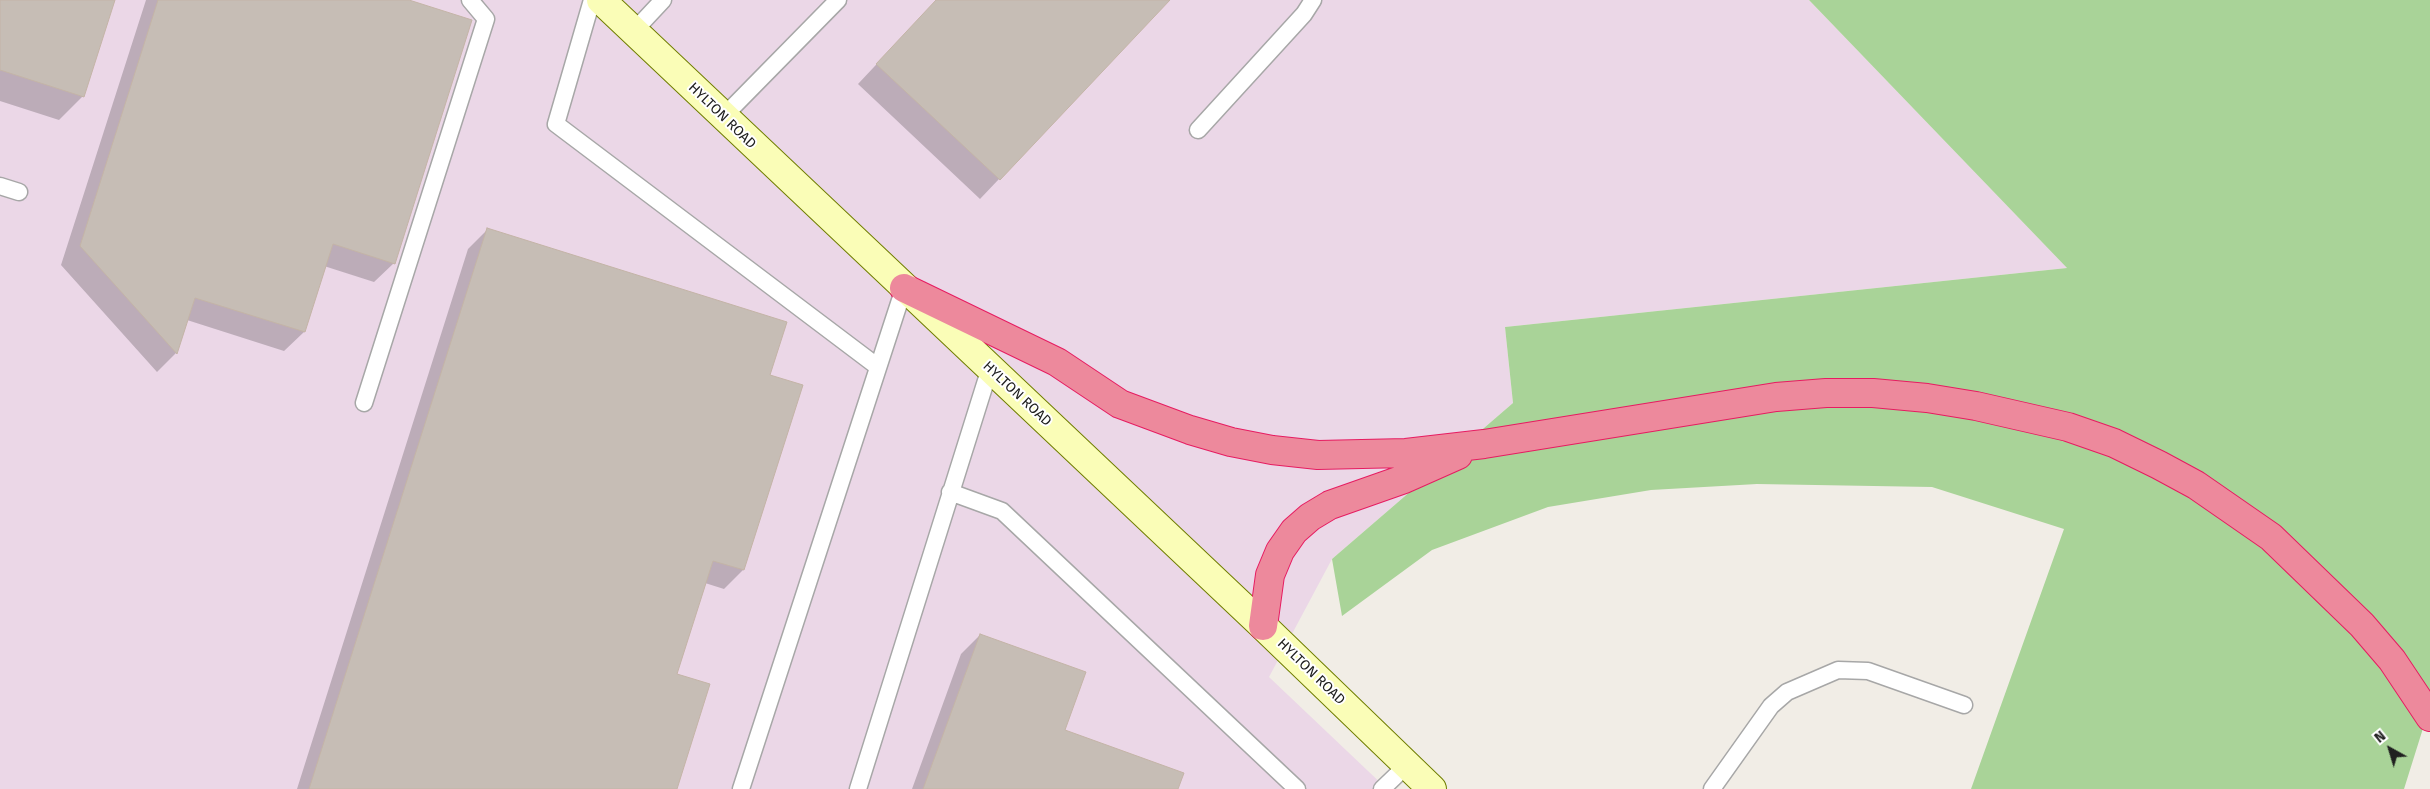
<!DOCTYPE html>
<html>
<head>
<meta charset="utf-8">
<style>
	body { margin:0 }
	#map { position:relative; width:2430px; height:789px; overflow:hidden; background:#f1ede6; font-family:"Fira Sans",sans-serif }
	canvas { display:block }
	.north { position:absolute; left:2365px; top:724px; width:50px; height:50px; -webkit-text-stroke:4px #fff; paint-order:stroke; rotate:321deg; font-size:14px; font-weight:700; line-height:20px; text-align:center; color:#202020 }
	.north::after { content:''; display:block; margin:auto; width:18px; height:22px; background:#202020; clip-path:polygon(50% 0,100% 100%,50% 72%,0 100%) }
</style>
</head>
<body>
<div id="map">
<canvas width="2430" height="789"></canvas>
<div class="north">N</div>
</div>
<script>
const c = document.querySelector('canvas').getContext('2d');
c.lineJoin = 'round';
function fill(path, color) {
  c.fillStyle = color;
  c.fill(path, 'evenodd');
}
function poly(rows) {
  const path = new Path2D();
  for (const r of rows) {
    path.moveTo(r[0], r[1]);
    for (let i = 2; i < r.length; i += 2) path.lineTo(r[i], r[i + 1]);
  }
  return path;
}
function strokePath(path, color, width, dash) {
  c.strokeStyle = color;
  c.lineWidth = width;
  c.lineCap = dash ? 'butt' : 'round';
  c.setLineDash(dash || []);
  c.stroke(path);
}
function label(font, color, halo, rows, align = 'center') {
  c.font = font + ' "Fira Sans",sans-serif';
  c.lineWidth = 4;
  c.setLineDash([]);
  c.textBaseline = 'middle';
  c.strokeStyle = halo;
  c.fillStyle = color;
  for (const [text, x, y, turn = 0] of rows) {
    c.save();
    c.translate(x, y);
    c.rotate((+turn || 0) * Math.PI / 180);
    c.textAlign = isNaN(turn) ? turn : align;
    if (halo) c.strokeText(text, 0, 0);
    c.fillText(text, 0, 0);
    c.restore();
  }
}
fill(poly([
	[0,0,1809,0,2067,268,1505,327,1513,403,1332,559,1269,677,1387,789,0,789]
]), '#ebd7e7');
fill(poly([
	[1809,0,2430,0,2430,706,2404,789,1971,789,2064,529,1932,487,1757,484,1651,490,1548,507,1432,550,1342,616,1332,559,1513,403,1505,327,2067,268]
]), '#a9d398');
fill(poly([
	[0,0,114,0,83,96,59,120,0,101],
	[146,0,405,0,394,263,374,282,324,266,304,332,284,351,187,320,176,353,157,372,61,265],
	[937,0,1169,0,980,199,858,84],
	[487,230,769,376,801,386,743,570,724,589,705,583,675,675,676,789,297,789,468,249],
	[980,635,1063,730,1177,789,912,789,961,654]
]), '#0003');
const building = poly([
	[0,0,115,0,84,97,0,70,0,0],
	[158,0,409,0,472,20,395,264,333,244,305,332,195,298,177,354,80,246,158,0],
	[936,0,1170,0,1000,180,876,64,936,0],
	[487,228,787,322,770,375,803,385,744,570,713,561,677,674,710,684,677,789,309,789,487,228],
	[980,634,1086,672,1065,730,1184,773,1178,789,923,789,980,634]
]);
fill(building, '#c6bdb5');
strokePath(building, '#c4b4a7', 1);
const lane = poly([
	[592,0,556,124,878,367],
	[634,31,663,0],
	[723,117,838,0],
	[1198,130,1304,14,1313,0],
	[0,186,19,192],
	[364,403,486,19,470,0],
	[950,492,1002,511,1297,789],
	[741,789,904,288],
	[858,789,990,368],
	[1382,789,1407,765],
	[1712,789,1771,706,1787,692,1838,670,1868,671,1964,705]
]);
const secondary = poly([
	[601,0,1263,626,1432,789]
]);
const highway = poly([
	[904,288,1057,362,1120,404,1190,430,1231,442,1272,450,1318,455,1406,453,1484,444,1776,397,1826,393,1873,393,1927,398,1976,406,2068,427,2114,443,2159,465,2196,485,2271,537,2362,625,2392,660,2430,717],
	[1263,626,1270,575,1280,551,1294,531,1310,517,1330,505,1404,479,1458,455]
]);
strokePath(lane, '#a7a7a7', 19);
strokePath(secondary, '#707e00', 30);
strokePath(highway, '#e61c61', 30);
strokePath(lane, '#fff', 16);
strokePath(secondary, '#fafdb7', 28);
strokePath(highway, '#ed899c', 28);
label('14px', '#202020', '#fff', [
	["HYLTON ROAD",722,116,44],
	["HYLTON ROAD",1017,394,43],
	["HYLTON ROAD",1311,672,44]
]);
</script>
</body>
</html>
